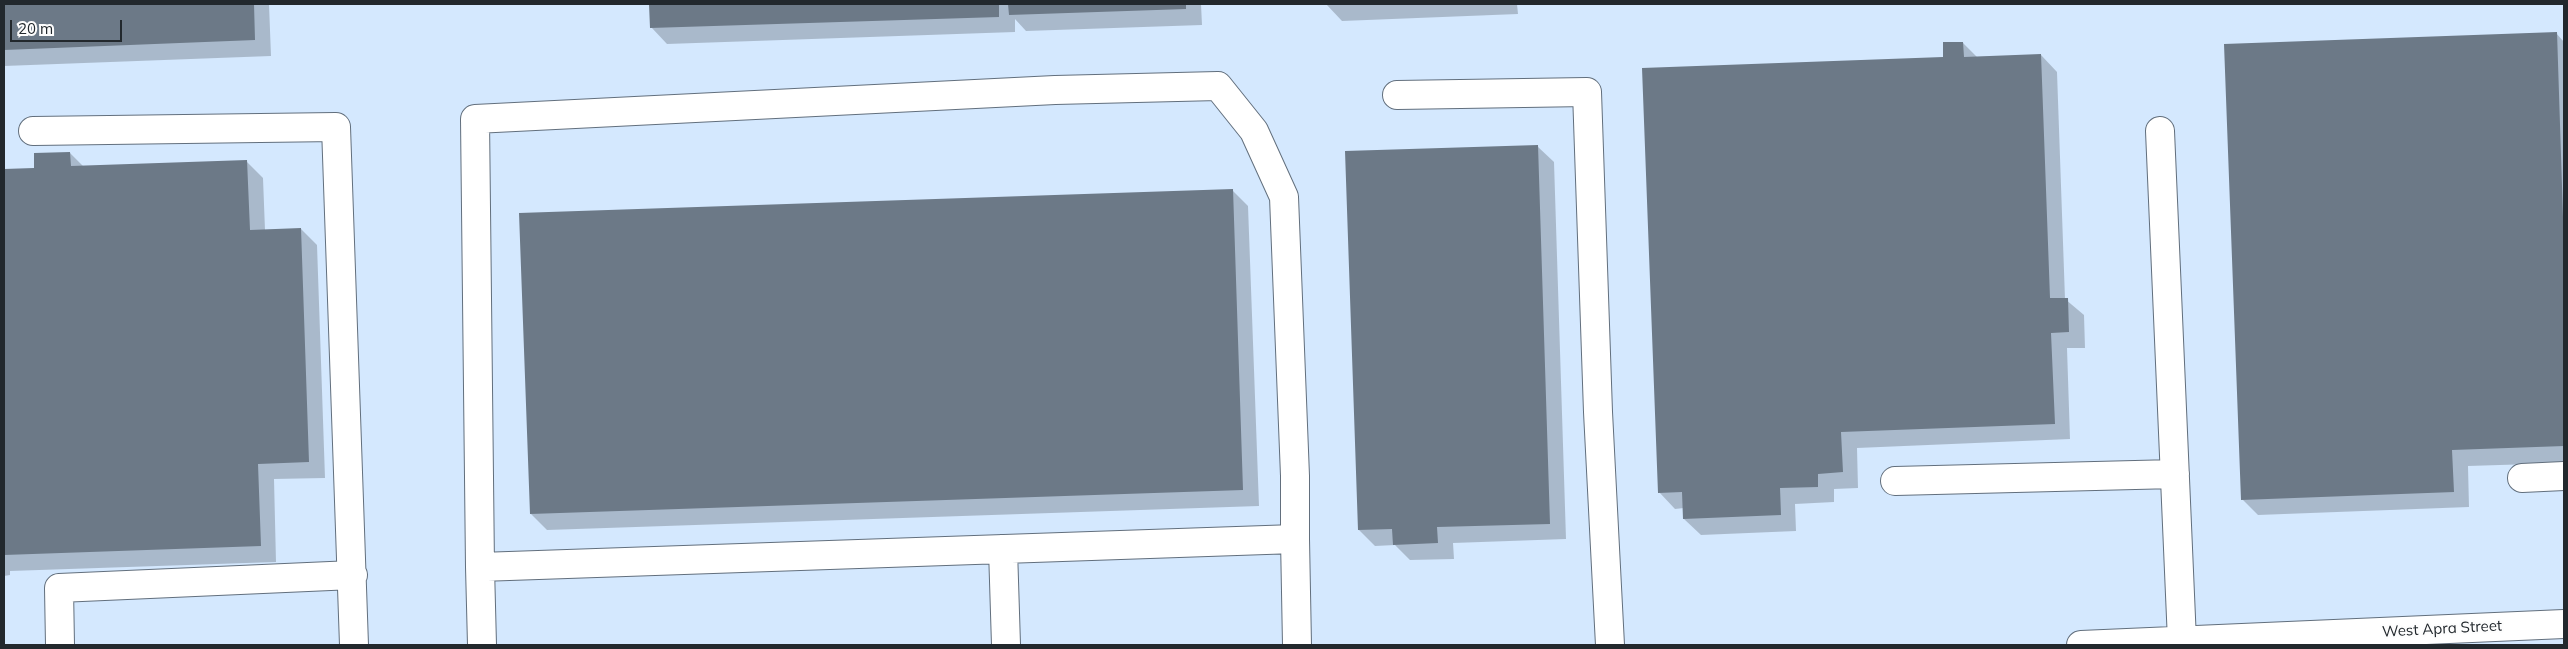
<!DOCTYPE html>
<html>
<head>
<meta charset="utf-8">
<style>
	body { margin:0 }
	#map { position:relative; width:2568px; height:649px; overflow:hidden; background:#e6f1fe; font-family:Mulish,sans-serif }
	canvas { display:block }
	.frame { position:absolute; inset:0; border:5px solid #22282d; pointer-events:none }
	.scale { position:absolute; left:10px; top:20px; width:112px; height:22px; box-sizing:border-box; border:2px solid #22282d; border-top:0; padding-left:6px; font-size:15px; line-height:18px; white-space:nowrap; color:#22282d; -webkit-text-stroke:4px #fdfdfd; paint-order:stroke }
</style>
</head>
<body>
<div id="map">
<canvas width="2568" height="649"></canvas>
<div class="frame"></div>
<div class="scale">20 m</div>
</div>
<script>
const c = document.querySelector('canvas').getContext('2d');
c.lineJoin = 'round';
function fill(path, color) {
  c.fillStyle = color;
  c.fill(path, 'evenodd');
}
function poly(rows) {
  const path = new Path2D();
  for (const r of rows) {
    path.moveTo(r[0], r[1]);
    for (let i = 2; i < r.length; i += 2) path.lineTo(r[i], r[i + 1]);
  }
  return path;
}
function strokePath(path, color, width, dash) {
  c.strokeStyle = color;
  c.lineWidth = width;
  c.lineCap = dash ? 'butt' : 'round';
  c.setLineDash(dash || []);
  c.stroke(path);
}
function label(font, color, halo, rows, align = 'center') {
  c.font = font + ' Mulish,sans-serif';
  c.lineWidth = 4.5;
  c.setLineDash([]);
  c.textBaseline = 'middle';
  c.strokeStyle = halo;
  c.fillStyle = color;
  for (const [text, x, y, turn = 0] of rows) {
    c.save();
    c.translate(x, y);
    c.rotate((+turn || 0) * Math.PI / 180);
    c.textAlign = isNaN(turn) ? turn : align;
    if (halo) c.strokeText(text, 0, 0);
    c.fillText(text, 0, 0);
    c.restore();
  }
}
fill(poly([
	[4,4,2564,4,2564,645,4,645]
]), '#d4e8fe');
fill(poly([
	[4,4,269,4,271,56,4,66],
	[650,4,1201,4,1202,25,1026,31,1015,19,1015,32,667,44,651,27],
	[1326,4,1517,4,1518,14,1342,21],
	[2556,33,2564,42,2564,463,2468,466,2469,507,2258,515,2242,499],
	[1963,43,1977,57,2041,55,2057,72,2065,299,2084,315,2085,348,2067,348,2070,439,1857,448,1858,488,1834,489,1834,502,1795,504,1796,531,1701,535,1684,519,1684,508,1675,509,1659,492,1944,58],
	[1537,146,1554,162,1566,539,1453,543,1454,559,1410,560,1395,545,1375,546,1359,530],
	[70,153,84,167,246,161,263,178,265,230,301,229,317,245,325,478,274,479,276,562,10,571,10,575,4,576,4,170,36,169],
	[1232,190,1248,206,1259,506,547,530,531,514]
]), '#0003');
fill(poly([
	[4,4,254,4,255,40,4,50],
	[649,4,999,4,999,17,650,28],
	[1008,4,1186,4,1186,9,1009,15],
	[2557,32,2564,248,2564,446,2452,450,2454,492,2241,500,2224,44],
	[1943,42,1963,42,1964,57,2041,54,2050,298,2068,298,2069,332,2051,333,2055,424,1841,432,1843,472,1818,474,1818,487,1780,488,1781,515,1683,519,1682,492,1658,493,1642,68,1943,57],
	[1538,145,1550,524,1437,527,1438,543,1393,545,1392,529,1358,530,1345,151],
	[70,152,71,166,247,160,250,230,301,228,309,462,258,464,261,546,4,555,4,169,34,168,34,153],
	[1233,189,1243,490,530,514,519,213]
]), '#6c7987');
const minor = poly([
	[1397,95,1587,92,1598,412,1610,645],
	[33,131,336,127,354,645],
	[2160,131,2182,641],
	[2522,478,2564,476],
	[1895,481,2175,474],
	[1003,549,1006,645],
	[480,567,475,119,1055,90,1218,86,1254,131,1284,197,1295,476,1295,539],
	[60,645,59,588,353,575],
	[482,645,480,567,1295,539,1297,645],
	[2081,645,2564,624]
]);
strokePath(minor, '#626f7d', 30);
strokePath(minor, '#fff', 28);
label('15px', '#22282d', '#fdfdfd', [
	["West Apra Street",2442,629,-3]
]);
</script>
</body>
</html>
